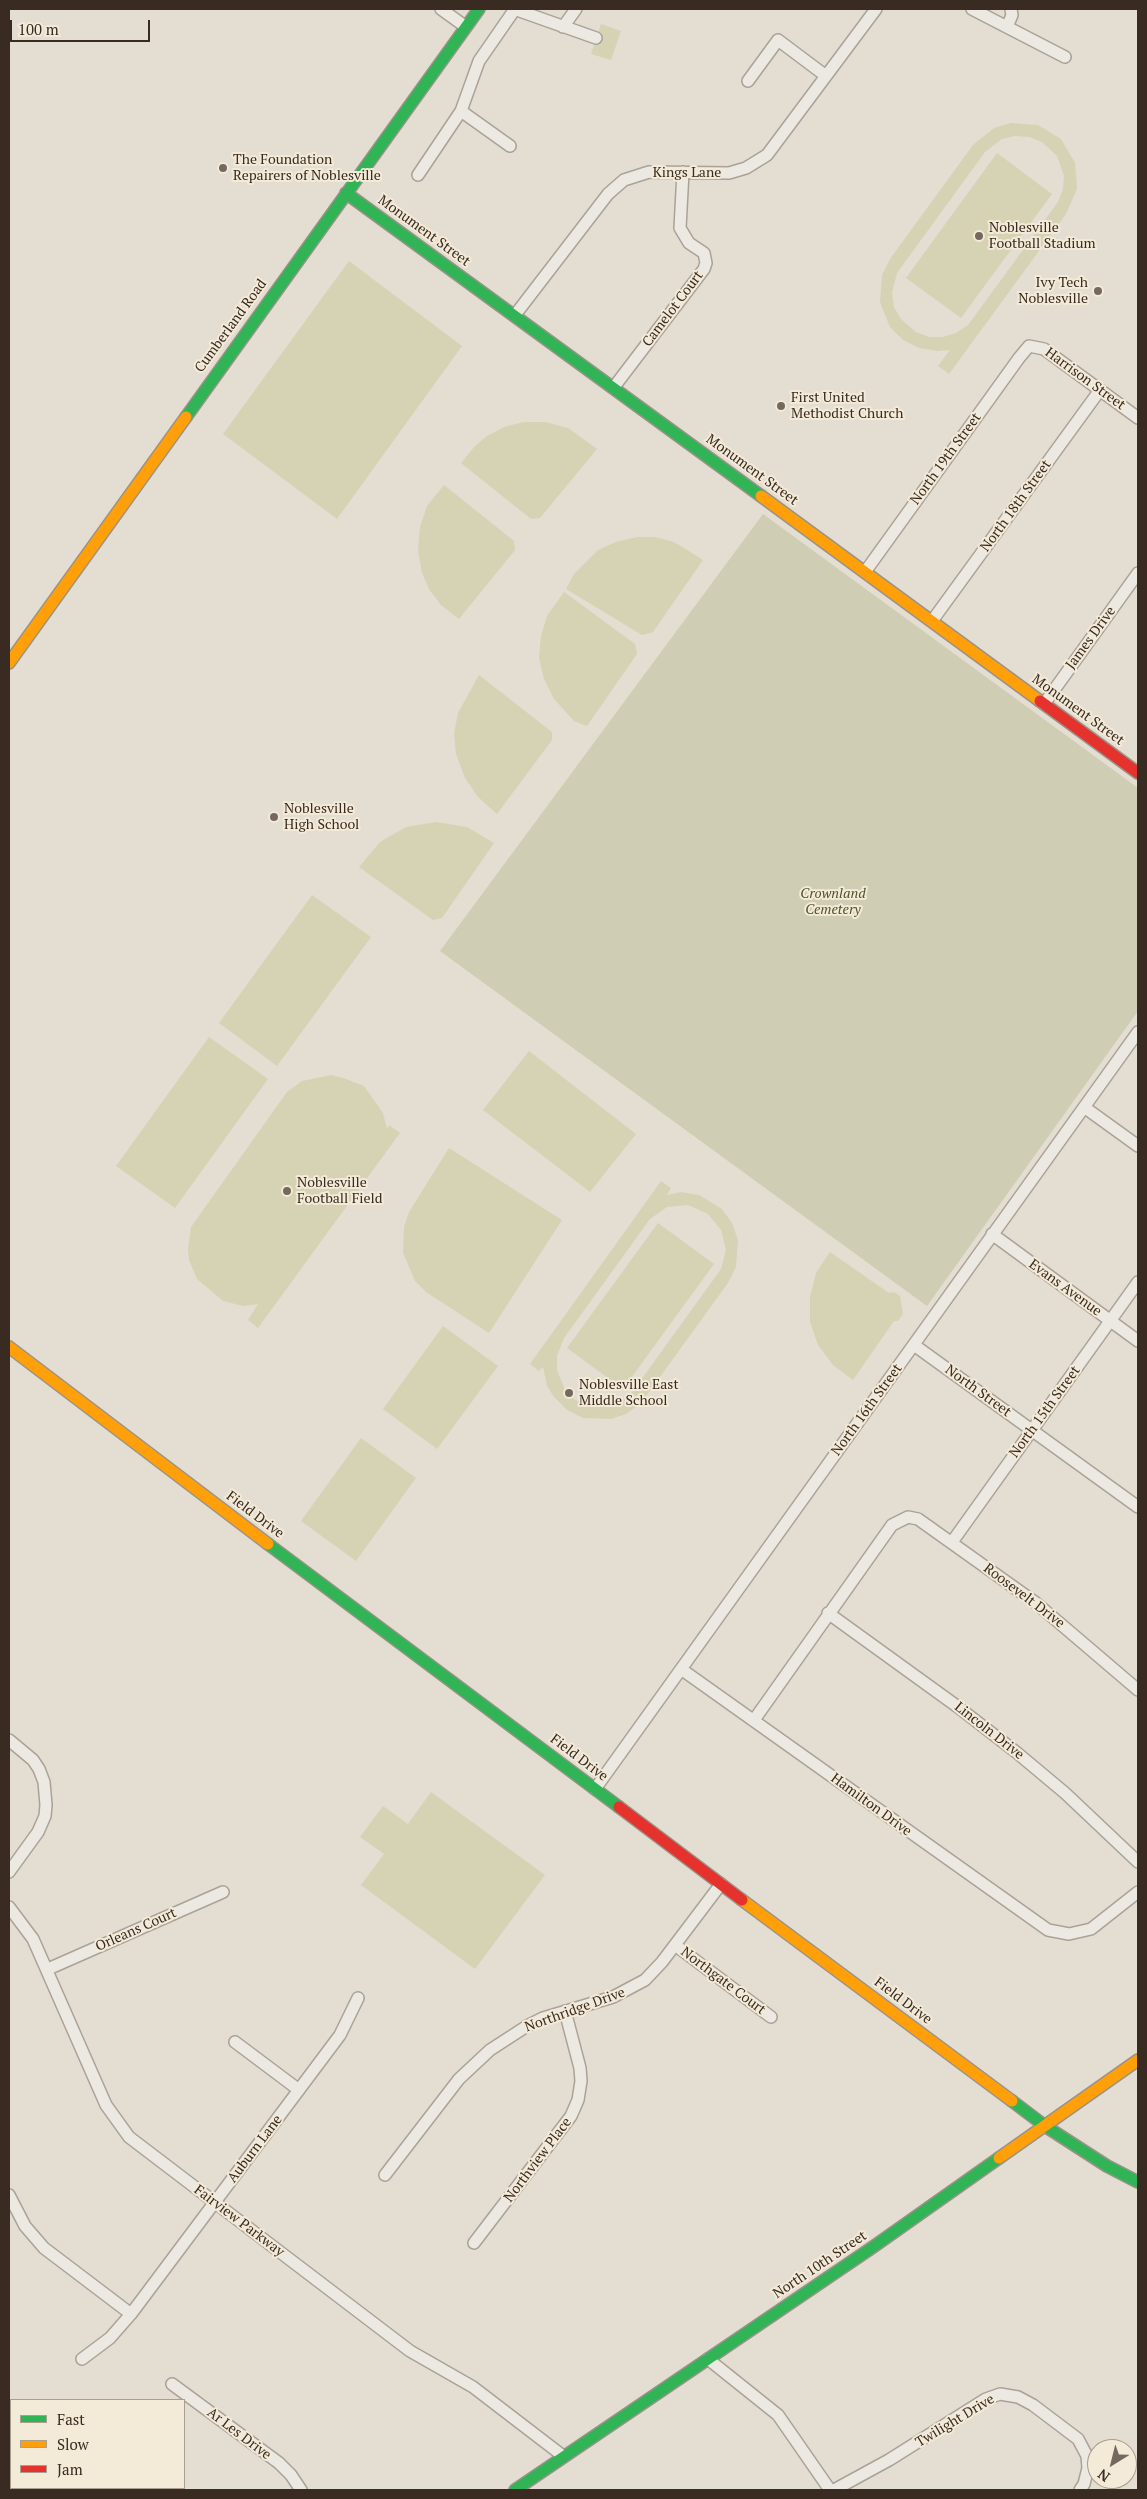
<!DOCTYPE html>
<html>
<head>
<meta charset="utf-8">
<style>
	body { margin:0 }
	#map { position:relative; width:1147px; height:2499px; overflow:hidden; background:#e4ddd1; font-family:"PT Serif",serif }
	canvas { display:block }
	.frame { position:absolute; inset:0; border:10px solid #392b21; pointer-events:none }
	.legend { position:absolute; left:10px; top:2399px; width:175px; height:90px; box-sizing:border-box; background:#f4ead8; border:1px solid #a99e8f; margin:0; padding:6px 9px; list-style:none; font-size:15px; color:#392b21 }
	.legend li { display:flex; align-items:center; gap:10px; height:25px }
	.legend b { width:25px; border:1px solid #a99e8f }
	.north { position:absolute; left:1087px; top:2439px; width:50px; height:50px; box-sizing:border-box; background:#f4ead8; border:1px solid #a99e8f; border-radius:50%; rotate:216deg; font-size:14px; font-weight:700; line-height:20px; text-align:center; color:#392b21 }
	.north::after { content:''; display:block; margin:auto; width:18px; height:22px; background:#75695f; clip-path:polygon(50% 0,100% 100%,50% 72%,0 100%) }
	.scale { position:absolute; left:10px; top:20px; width:140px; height:22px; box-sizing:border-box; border:2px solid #392b21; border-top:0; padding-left:6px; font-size:15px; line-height:18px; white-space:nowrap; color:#392b21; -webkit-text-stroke:4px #f4ead8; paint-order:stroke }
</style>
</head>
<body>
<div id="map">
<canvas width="1147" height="2499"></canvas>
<div class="frame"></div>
<ul class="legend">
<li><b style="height:6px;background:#30b455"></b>Fast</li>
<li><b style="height:6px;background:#ff9f0a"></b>Slow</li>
<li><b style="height:6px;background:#e5322d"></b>Jam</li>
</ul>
<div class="north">N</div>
<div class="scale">100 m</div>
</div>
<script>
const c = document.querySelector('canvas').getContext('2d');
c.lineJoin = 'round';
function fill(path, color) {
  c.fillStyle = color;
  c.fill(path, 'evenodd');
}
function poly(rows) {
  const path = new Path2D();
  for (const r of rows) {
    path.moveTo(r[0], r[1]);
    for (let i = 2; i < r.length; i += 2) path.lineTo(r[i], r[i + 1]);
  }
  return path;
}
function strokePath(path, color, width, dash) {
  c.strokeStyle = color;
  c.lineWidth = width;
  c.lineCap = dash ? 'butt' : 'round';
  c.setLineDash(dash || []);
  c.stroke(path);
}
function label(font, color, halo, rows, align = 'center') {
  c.font = font + ' "PT Serif",serif';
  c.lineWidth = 4;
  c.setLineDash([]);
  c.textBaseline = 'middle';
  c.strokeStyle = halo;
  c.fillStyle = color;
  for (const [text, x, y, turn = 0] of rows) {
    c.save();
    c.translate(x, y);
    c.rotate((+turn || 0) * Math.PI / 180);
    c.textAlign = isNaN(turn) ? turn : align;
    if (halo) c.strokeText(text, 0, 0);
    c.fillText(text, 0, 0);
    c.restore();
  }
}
fill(poly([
	[601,24,621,31,611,60,591,54],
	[1011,123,1038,125,1061,139,1075,163,1077,189,1066,214,949,374,938,366,950,350,937,351,919,348,903,340,890,327,880,302,882,275,890,259,973,145,994,128],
	[1015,136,1029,137,1042,142,1057,156,1064,176,1063,189,1058,202,968,325,956,333,943,337,929,337,916,332,901,319,894,307,892,293,897,273,985,152,1002,139],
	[997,153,1052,194,961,318,906,278],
	[349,261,462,346,337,519,223,434],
	[524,422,545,422,568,428,597,449,540,518,531,519,461,463,475,446,487,436,504,427],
	[444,485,514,541,515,550,459,619,441,605,429,589,422,573,418,551,420,527,427,506],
	[637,537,655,537,674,542,703,560,653,632,642,635,566,589,574,574,598,550,616,542],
	[564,592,635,644,637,654,587,726,574,721,554,699,544,679,539,658,541,636,547,616],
	[479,675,552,732,552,740,497,814,478,797,465,778,456,754,454,733,458,713],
	[436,822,467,827,494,843,442,918,433,920,359,867,380,842,406,827],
	[312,895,371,937,277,1066,219,1023],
	[209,1037,268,1079,175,1208,116,1166],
	[529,1051,636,1134,590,1192,483,1110],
	[331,1075,343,1078,364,1086,383,1113,387,1129,389,1125,400,1133,258,1328,248,1320,258,1304,243,1306,223,1301,197,1279,189,1260,188,1250,191,1227,287,1092,302,1081],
	[449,1148,562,1220,489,1333,426,1292,415,1281,403,1253,404,1227,409,1212],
	[661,1181,671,1188,667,1195,681,1192,699,1195,722,1209,732,1223,738,1240,736,1267,728,1283,641,1403,626,1414,611,1419,583,1418,567,1410,554,1397,547,1386,543,1367,539,1371,530,1364],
	[688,1205,708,1214,721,1230,726,1250,721,1269,630,1395,615,1405,602,1407,588,1405,575,1400,565,1390,557,1370,557,1356,564,1338,650,1219,667,1207],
	[658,1223,714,1264,623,1389,567,1348],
	[830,1252,889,1293,894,1292,900,1296,903,1314,898,1321,894,1321,853,1380,833,1365,818,1345,810,1322,810,1297,816,1273],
	[443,1326,498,1366,437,1449,383,1409],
	[361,1438,416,1478,356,1561,301,1521],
	[431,1792,545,1875,475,1969,361,1885,384,1854,360,1837,383,1806,408,1824]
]), '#d5d3b4');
fill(poly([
	[763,514,1138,788,1138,1011,927,1306,440,951]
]), '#cfcdb3');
const street = poly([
	[441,9,466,27],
	[514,9,596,38],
	[972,9,1065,57],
	[563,27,576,9],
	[1007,27,1012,15,1011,9],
	[748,81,778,40,826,76],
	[461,111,510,146],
	[418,175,461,111,479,61,515,9],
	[515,315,608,194,624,180,649,172,729,173,746,168,767,155,876,9],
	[614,387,704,269,706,263,704,253,689,243,680,228,683,172],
	[865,572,1019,358,1029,346,1044,349,1138,418],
	[932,621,1100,390],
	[1044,704,1138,573],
	[1084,1107,1138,1146],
	[992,1234,1138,1341],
	[914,1345,1138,1507],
	[952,1542,1138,1282],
	[828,1613,958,1707,1016,1752,1065,1793,1138,1862],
	[681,1669,1048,1930,1069,1934,1091,1929,1138,1892],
	[754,1720,892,1525,908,1517,918,1519,1036,1603,1138,1690],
	[9,1740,33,1760,39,1769,44,1782,46,1805,45,1816,38,1832,9,1872],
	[595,1789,1138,1032],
	[9,1907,33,1939,106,2105,129,2137,410,2351,473,2387,563,2456],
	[675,1945,771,2017],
	[48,1969,223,1892],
	[235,2042,299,2090],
	[385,2175,459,2079,490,2050,527,2026,543,2018,613,1997,645,1980,662,1962,721,1884],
	[9,2195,25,2226,44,2248,131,2314],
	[474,2243,571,2116,578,2100,581,2081,580,2068,565,2011],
	[82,2359,110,2338,131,2314,340,2035,358,1998],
	[708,2359,778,2415,830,2490],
	[172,2384,279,2463,291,2475,301,2490],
	[834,2490,889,2460,986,2399,1000,2394,1018,2397,1033,2405,1078,2439,1087,2456,1088,2468,1084,2484,1080,2490]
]);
const fast = poly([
	[346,193,761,496],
	[186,417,479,9],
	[268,1544,619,1807],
	[1012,2101,1045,2126,1107,2166,1138,2182],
	[515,2490,873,2247,999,2158]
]);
const slow = poly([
	[761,496,1040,701],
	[9,663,186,417],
	[9,1347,268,1544],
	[742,1900,1012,2101],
	[999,2158,1138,2060]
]);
const jam = poly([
	[1040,701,1138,773],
	[619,1807,742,1900]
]);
strokePath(street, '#aaa299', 14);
strokePath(fast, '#999289', 14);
strokePath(slow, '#999289', 14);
strokePath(jam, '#999289', 14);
strokePath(street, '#ece9e2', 11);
strokePath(fast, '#30b455', 11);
strokePath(slow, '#ff9f0a', 11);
strokePath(jam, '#e5322d', 11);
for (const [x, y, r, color] of [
	[223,168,5,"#75695f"],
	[979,236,5,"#75695f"],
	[1098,291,5,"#75695f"],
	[781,406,5,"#75695f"],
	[274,817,5,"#75695f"],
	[287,1191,5,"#75695f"],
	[569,1393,5,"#75695f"]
]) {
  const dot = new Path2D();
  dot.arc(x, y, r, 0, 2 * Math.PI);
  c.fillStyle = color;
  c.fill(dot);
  strokePath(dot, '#f4ead8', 2);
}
label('14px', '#392b21', '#f4ead8', [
	["The Foundation",233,160],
	["Repairers of Noblesville",233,176],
	["Noblesville",989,228],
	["Football Stadium",989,244],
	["Ivy Tech",1088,283,"right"],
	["Noblesville",1088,299,"right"],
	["First United",791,398],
	["Methodist Church",791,414],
	["Noblesville",284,809],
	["High School",284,825],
	["Noblesville",297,1183],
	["Football Field",297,1199],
	["Noblesville East",579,1385],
	["Middle School",579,1401]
], 'left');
label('14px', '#392b21', '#f4ead8', [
	["Kings Lane",687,173],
	["Monument Street",424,231,36],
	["Camelot Court",673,309,-53],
	["Cumberland Road",231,326,-54],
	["Harrison Street",1085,379,36],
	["North 19th Street",946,459,-54],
	["Monument Street",752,470,36],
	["North 18th Street",1016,506,-54],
	["James Drive",1091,638,-54],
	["Monument Street",1078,710,36],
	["Evans Avenue",1065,1288,36],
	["North Street",978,1391,36],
	["North 16th Street",867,1410,-54],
	["North 15th Street",1045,1412,-54],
	["Field Drive",255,1515,37],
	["Roosevelt Drive",1024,1596,37],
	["Lincoln Drive",989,1731,38],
	["Field Drive",579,1758,37],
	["Hamilton Drive",871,1805,36],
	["Orleans Court",136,1930,-24],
	["Northgate Court",723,1981,37],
	["Field Drive",903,2001,37],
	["Northridge Drive",575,2010,-20],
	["Auburn Lane",255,2149,-53],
	["Northview Place",538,2160,-53],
	["Fairview Parkway",239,2221,37],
	["North 10th Street",820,2265,-34],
	["Twilight Drive",955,2421,-31],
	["Ar Les Drive",239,2434,37]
]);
label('italic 14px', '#4c5429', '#f4ead8', [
	["Crownland",833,894],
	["Cemetery",833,910]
]);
</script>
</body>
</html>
